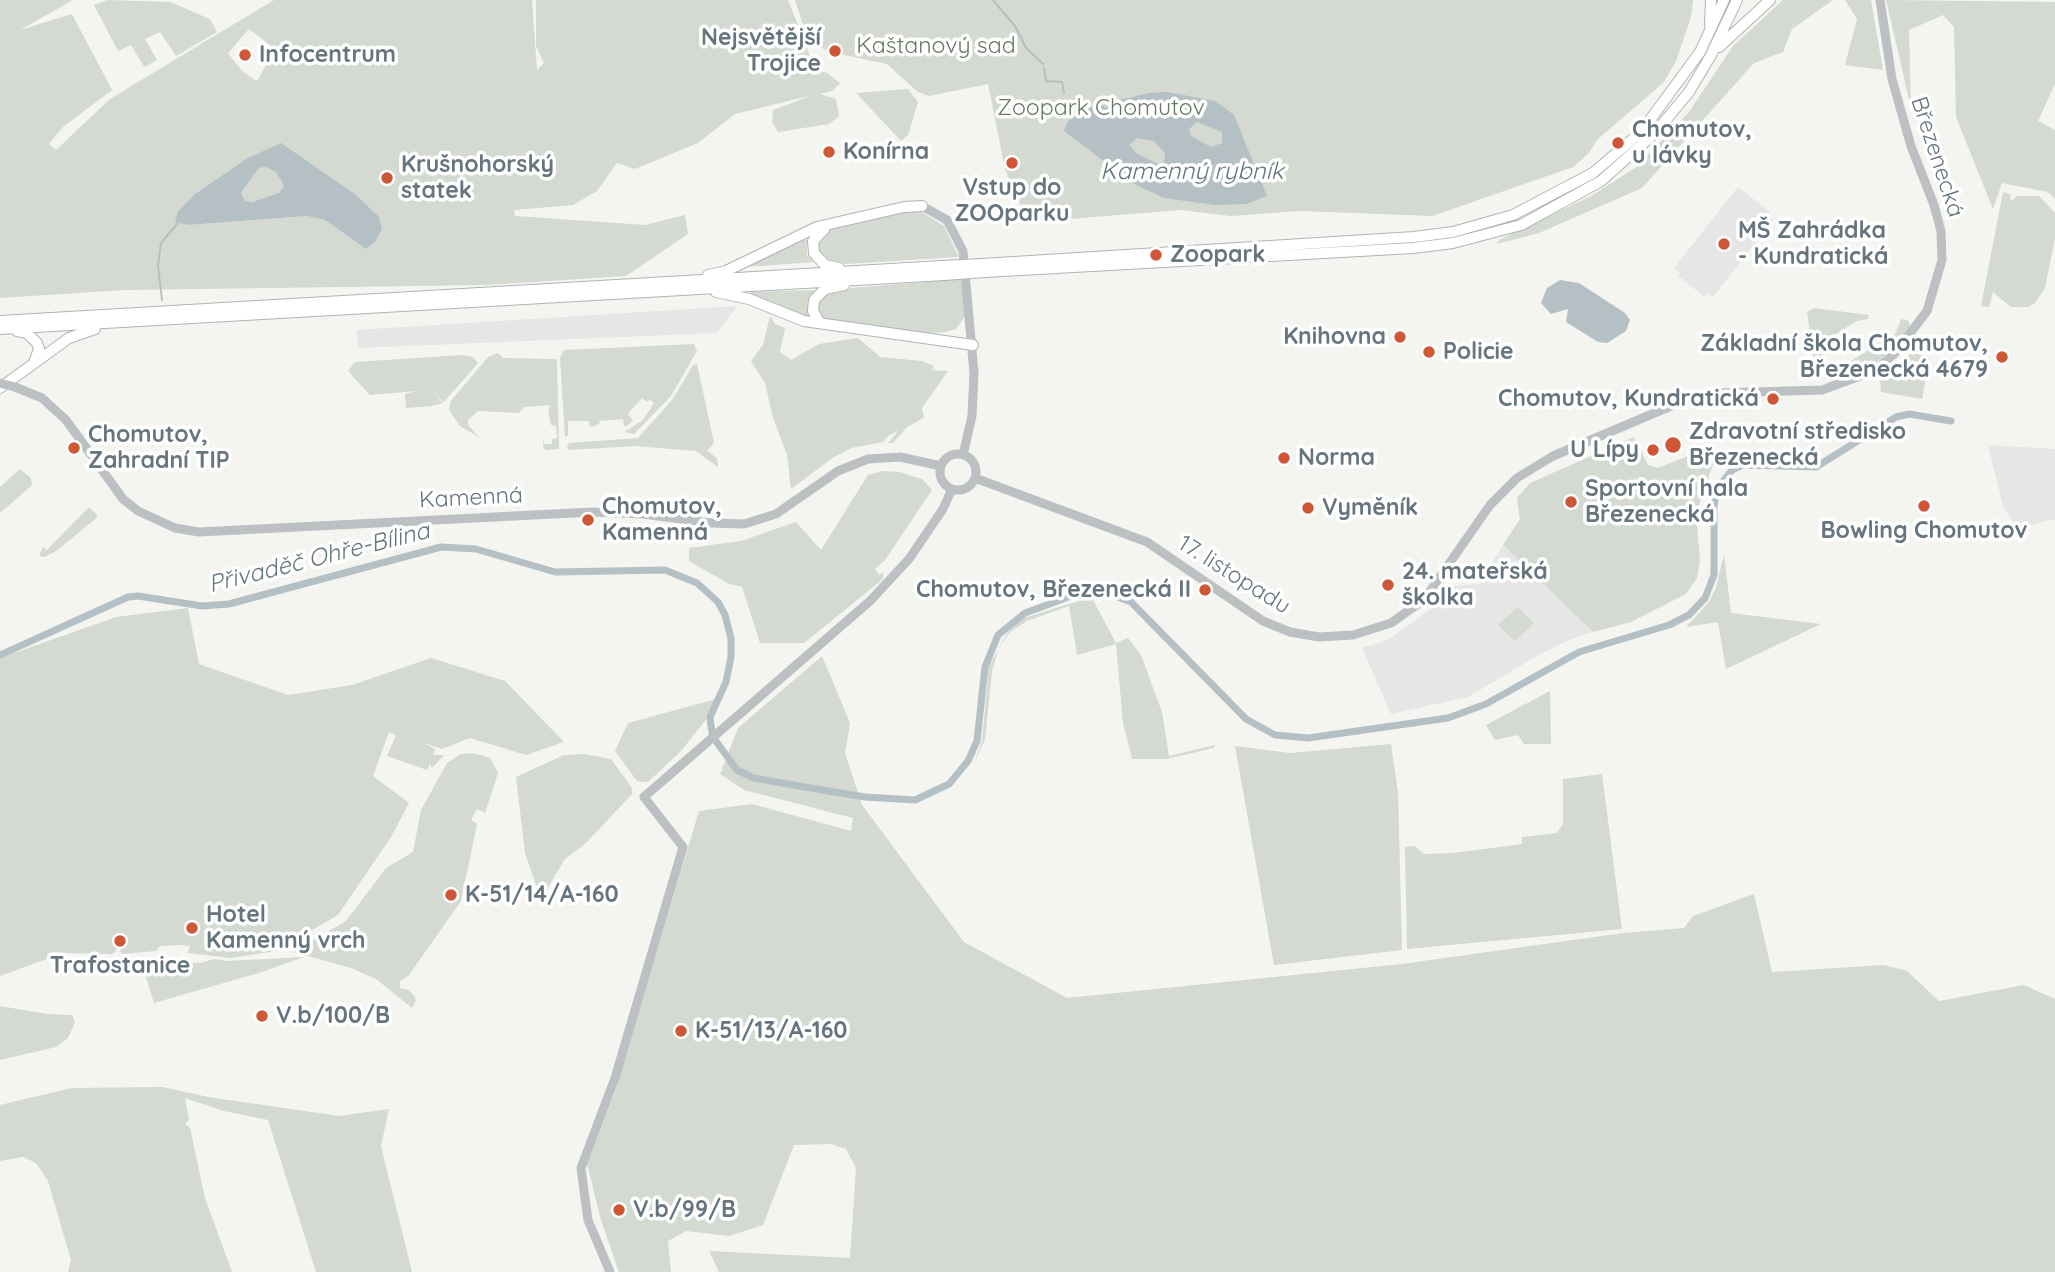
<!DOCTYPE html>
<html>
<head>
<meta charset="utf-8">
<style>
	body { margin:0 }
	canvas { display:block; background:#f4f4f1 }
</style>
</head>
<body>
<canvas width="2055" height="1272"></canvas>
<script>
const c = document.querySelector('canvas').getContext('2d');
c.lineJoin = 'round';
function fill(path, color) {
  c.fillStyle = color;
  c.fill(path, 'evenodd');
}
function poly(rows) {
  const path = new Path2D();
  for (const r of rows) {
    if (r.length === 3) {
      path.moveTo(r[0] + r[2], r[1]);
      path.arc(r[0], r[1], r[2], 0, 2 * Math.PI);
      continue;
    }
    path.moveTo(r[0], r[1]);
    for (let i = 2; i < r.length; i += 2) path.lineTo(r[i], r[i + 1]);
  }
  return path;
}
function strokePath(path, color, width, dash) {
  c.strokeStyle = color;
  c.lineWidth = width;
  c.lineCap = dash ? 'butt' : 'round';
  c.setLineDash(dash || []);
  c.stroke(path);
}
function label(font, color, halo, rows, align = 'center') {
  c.font = font + ' Quicksand,sans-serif';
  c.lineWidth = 7;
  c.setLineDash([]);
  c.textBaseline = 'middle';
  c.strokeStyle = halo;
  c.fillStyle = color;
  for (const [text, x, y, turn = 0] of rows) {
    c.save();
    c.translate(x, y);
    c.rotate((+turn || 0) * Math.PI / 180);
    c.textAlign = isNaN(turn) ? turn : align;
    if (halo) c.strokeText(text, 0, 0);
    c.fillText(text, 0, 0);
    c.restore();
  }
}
fill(poly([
	[1738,187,1770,212,1767,215,1773,220,1713,297,1708,294,1705,297,1678,276,1680,273,1674,268],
	[737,306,717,333,359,348,356,330],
	[1988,445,2055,449,2055,519,2017,528,2003,506],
	[1503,545,1593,632,1571,639,1537,656,1468,697,1391,714,1362,648,1388,640,1435,606,1453,586,1479,584]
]), '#e5e6e5');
fill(poly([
	[0,0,73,0,20,30,72,14,112,90,63,127,49,144,56,150,110,99,274,0,532,0,537,70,544,63,536,46,536,0,788,0,815,69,827,73,840,83,832,91,820,94,836,99,839,116,829,124,778,132,772,122,773,110,813,95,735,114,698,143,635,169,617,163,597,191,573,205,514,210,515,216,645,225,685,215,688,234,626,276,487,285,125,290,0,298],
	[249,29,275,49,257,81,243,72,228,53],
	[246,159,356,195,366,249,325,220,307,216,189,225,178,211,195,194],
	[107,0,170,2,210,19,217,32,176,56,160,32,145,39,157,60,144,67,131,45,118,51,94,5],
	[795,0,1693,0,1691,17,1676,61,1664,82,1597,140,1589,153,1573,167,1464,205,1432,216,1300,211,1231,216,1181,210,1044,221,1025,215,1005,169,988,84,929,96,918,92,887,64,830,52,816,45,802,22],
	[1783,0,1833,0,1792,29,1783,52,1754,63,1642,188,1539,233,1497,244,1499,240,1591,196,1635,168,1689,112,1733,46],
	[1845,0,1871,0,1883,70,1845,65,1857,19],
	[1886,0,2055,2,2055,84,2038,121,2055,130,2055,199,2048,192,2002,183,1993,209,1956,117,1954,27,1943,15,1909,30,1911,108],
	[908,89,918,102,908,135,901,141,856,93],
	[266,167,276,172,284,186,280,193,252,202,245,201,241,193,259,168],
	[2003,192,2010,194,2011,201,2017,196,2039,196,2055,213,2055,238,2045,288,2035,303,2028,307,2011,307,1993,292,1989,307,1981,306],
	[920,211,944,226,959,257,846,264,829,262,818,253,818,237,825,231,904,212],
	[804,238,807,241,807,255,814,262,747,267],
	[962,279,965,316,956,329,946,332,930,333,825,320,818,312,820,297,838,289],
	[814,290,808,317,750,294,751,292],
	[1814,308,1869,315,1868,319,1857,321,1822,342,1821,369,1816,374,1815,369,1820,364,1815,365,1807,312],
	[770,316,775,324,785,328,780,352,791,360,819,344,858,338,880,357,922,361,934,366,932,370,948,371,922,408,924,418,907,427,893,443,888,443,898,431,889,435,883,442,851,448,834,457,791,489,787,455,773,418,765,383,751,361,763,345],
	[1901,319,1909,321,1910,327,1899,343,1872,366,1835,382,1824,378,1896,333],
	[694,344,697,351,671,396,634,434,624,432,643,420,654,403,650,399,647,402,642,398,628,414,633,420,627,426,624,426,623,419,600,421,599,424,590,427,589,421,568,421,568,436,565,437,560,358,564,350],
	[498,353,503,358,557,359,559,449,546,450,543,447,543,439,544,444,552,444,552,439,557,438,556,426,551,425,548,410,551,405,524,407,519,413,478,411,468,420,468,425,479,437,460,426,449,410,451,401,488,357],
	[1912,353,1930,357,1922,399,1881,392,1880,379],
	[462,355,473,357,478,363,444,402,433,392,443,403,431,406,406,408,405,394,416,391,370,395,348,371,355,362],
	[697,364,714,443,707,451,717,458,718,467,696,451,635,446,569,450,567,447,569,443,638,438,672,400,693,365],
	[1634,437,1648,465,1658,468,1696,453,1714,461,1696,514,1700,561,1697,578,1686,594,1631,622,1593,632,1503,545,1520,519,1517,498,1530,483],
	[20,469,31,478,32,485,0,513,0,487],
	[883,471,899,472,922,479,932,490,885,560,875,569,879,575,883,572,883,579,804,643,760,643,742,587,729,584,689,561,689,548,741,541,796,522,821,550,868,475],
	[89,507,98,516,93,521,56,551,45,557,39,556,43,547,47,550],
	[1724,554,1731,613,1821,624,1726,669,1718,622,1686,627,1709,602,1716,588],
	[1088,598,1099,599,1093,600,1116,643,1128,638,1141,655,1162,712,1169,756,1215,745,1214,748,1166,759,1132,759,1123,723,1116,644,1077,655,1069,606,1027,621,1010,632,998,650,992,671,985,739,974,764,982,741,989,666,1008,632,1024,618],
	[1518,607,1534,623,1515,641,1498,625],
	[188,608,199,664,288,695,352,685,431,658,505,681,564,742,526,755,470,738,442,749,424,743,435,749,433,755,444,755,432,768,430,764,427,770,387,756,396,735,389,732,373,776,409,803,391,837,338,915,276,951,231,958,188,953,190,946,183,945,160,946,156,951,122,954,120,951,124,937,119,936,116,951,112,954,63,953,0,976,0,658,116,617],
	[822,656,850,723,845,753,862,805,964,942,1067,998,1402,964,1623,933,1684,928,1693,916,1754,894,1772,972,1884,965,1907,971,1939,1001,2024,985,2055,999,2055,1272,719,1272,709,1251,850,1258,856,1168,846,1149,831,1144,794,1145,763,1225,729,1236,686,1231,668,1241,671,1272,619,1272,601,1220,587,1164,615,1092,699,811,752,804,851,831,853,818,744,790,720,774,738,728],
	[1550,691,1551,744,1524,744,1518,735,1495,740,1486,725],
	[716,699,709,716,681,751,648,782,637,781,615,751,628,723],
	[1391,744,1398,792,1402,950,1274,965,1235,746,1290,753],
	[473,753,490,758,498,773,485,813,477,809,471,820,477,824,461,901,409,975,400,981,400,988,409,990,415,997,416,1001,412,1008,376,979,351,968,293,952,346,921,386,868,413,852,421,810,447,763,461,754],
	[584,754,611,759,632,788,632,794,586,843,565,859,541,899,525,853,516,777,564,755],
	[1602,774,1622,929,1407,949,1405,847,1415,846,1424,854,1454,853,1522,844,1522,837,1557,833,1563,824,1563,779],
	[304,957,262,972,154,1003,141,961,200,963,214,959,227,961],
	[0,1006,47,1014,72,1015,75,1022,68,1038,56,1047,0,1060],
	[163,1087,208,1097,339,1116,389,1109,381,1146,412,1272,316,1272,268,1120,224,1111,185,1098,189,1120,185,1124,190,1128,205,1198,232,1272,68,1272,71,1260,48,1181,36,1163,23,1157,0,1161,0,1105,72,1088]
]), '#d4d9d1');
fill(poly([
	[1167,92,1215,101,1234,115,1267,196,1246,204,1215,205,1164,198,1134,184,1064,131,1068,121,1086,109,1102,104,1105,108,1116,105,1115,101,1149,93],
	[1197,122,1222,132,1222,143,1211,147,1191,136,1189,129],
	[1137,138,1154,141,1165,153,1164,162,1158,164,1137,154,1129,145],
	[281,143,356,195,379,217,382,229,375,242,366,249,325,220,307,216,189,225,175,222,178,211,195,194,246,159],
	[266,167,276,172,284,186,279,193,252,202,245,201,241,193,259,168],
	[1560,280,1579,283,1625,313,1630,320,1626,331,1607,343,1598,342,1566,322,1568,309,1551,314,1541,303,1547,288]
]), '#b5c0c4');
strokePath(poly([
	[993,0,1015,26,1026,48,1043,64],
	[1044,68,1046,81,1062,82,1064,93],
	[162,300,158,266,161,243,179,222]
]), '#b5c0c4', 2);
strokePath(poly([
	[0,655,128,597,138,596,202,606,229,604,441,547,476,549,555,572,665,570,697,583,718,602,725,615,731,638,731,657,726,682,710,717,711,726,713,737,737,770,754,778,799,786,865,797,915,800,949,784,968,761,977,741,985,667,998,635,1025,613,1071,596,1101,591,1131,602,1246,719,1275,735,1308,738,1448,718,1486,704,1579,652,1669,625,1689,615,1705,598,1714,575,1714,506,1717,489,1732,470,1742,465,1816,467,1896,417,1909,414,1951,421]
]), '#b5c0c4', 7);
const trunk = poly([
	[1710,25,1711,0],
	[1719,47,1770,0],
	[825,228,813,241,814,253,825,265,839,268],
	[982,264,1414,237,1453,232,1513,215,1593,173,1641,132,1700,52,1724,0],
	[985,272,1413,248,1453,243,1521,225,1601,181,1655,133,1689,92,1710,57,1737,0],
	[708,275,726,271,817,227,904,207,922,206],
	[716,292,749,299,804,321,973,345],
	[0,321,942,266],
	[820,323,813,311,814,300,825,289,844,285],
	[0,329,944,275],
	[17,331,27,333,37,343,39,349,34,363],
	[0,388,69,338,95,329]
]);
strokePath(trunk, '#b0b3b6', 12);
strokePath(poly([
	[922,206,947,220,963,251,974,373,972,416,963,455],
	[15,387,42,398,66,420,123,499,138,511,175,528,199,532,593,512,643,514,711,523,744,524,776,514,838,471,868,459,900,457,941,466],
	[958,472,18],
	[975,478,1147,542,1263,621,1290,632,1319,637,1353,635,1391,623,1418,604,1428,594,1490,505,1517,478,1553,456,1690,398,1718,393,1822,390,1874,371,1895,353,1927,311,1942,260,1941,231,1934,205,1911,146,1892,79,1880,0],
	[610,1272,588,1220,581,1168,615,1078,683,847,644,797,870,601,909,559,943,509,952,489]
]), '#bcc0c3', 9);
strokePath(trunk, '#fff', 10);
const trunkBridge = poly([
	[942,266,982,264],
	[944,275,985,272]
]);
strokePath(trunkBridge, '#b0b3b6', 12, []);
strokePath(poly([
	[0,383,15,387]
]), '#bcc0c3', 9);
strokePath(trunkBridge, '#fff', 10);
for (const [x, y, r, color] of [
	[835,51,7,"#cf5637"],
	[245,55,7,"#cf5637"],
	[1618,143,7,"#cf5637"],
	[829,152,7,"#cf5637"],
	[1012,163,7,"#cf5637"],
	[387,178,7,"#cf5637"],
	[1724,244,7,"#cf5637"],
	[1156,255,7,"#cf5637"],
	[1400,337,7,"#cf5637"],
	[1429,352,7,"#cf5637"],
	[2002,357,7,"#cf5637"],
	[1773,399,7,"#cf5637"],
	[1673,445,9,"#cf5637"],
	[74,448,7,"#cf5637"],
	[1653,450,7,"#cf5637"],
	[1284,458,7,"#cf5637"],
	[1571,502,7,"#cf5637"],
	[1924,506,7,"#cf5637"],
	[1308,508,7,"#cf5637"],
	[588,520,7,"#cf5637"],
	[1388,585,7,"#cf5637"],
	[1205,590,7,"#cf5637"],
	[451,895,7,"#cf5637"],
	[192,928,7,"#cf5637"],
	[120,941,7,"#cf5637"],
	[262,1016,7,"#cf5637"],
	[681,1031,7,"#cf5637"],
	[619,1210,7,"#cf5637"]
]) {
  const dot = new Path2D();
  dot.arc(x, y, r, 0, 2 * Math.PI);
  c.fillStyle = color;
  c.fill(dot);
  strokePath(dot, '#fff', 2.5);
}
label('bold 23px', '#67757f', '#fff', [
	["Nejsvětější",821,38,"right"],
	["Trojice",821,64,"right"],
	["Infocentrum",259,55],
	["Chomutov,",1632,130],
	["u lávky",1632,156],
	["Konírna",843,152],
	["Krušnohorský",401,165],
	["statek",401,191],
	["Vstup do",1012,188,"center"],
	["ZOOparku",1012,214,"center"],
	["MŠ Zahrádka",1738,231],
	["- Kundratická",1738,257],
	["Zoopark",1170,255],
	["Knihovna",1386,337,"right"],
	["Základní škola Chomutov,",1988,344,"right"],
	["Březenecká 4679",1988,370,"right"],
	["Policie",1443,352],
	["Chomutov, Kundratická",1759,399,"right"],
	["Zdravotní středisko",1689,432],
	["Březenecká",1689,458],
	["Chomutov,",88,435],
	["Zahradní TIP",88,461],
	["U Lípy",1639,450,"right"],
	["Norma",1298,458],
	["Sportovní hala",1585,489],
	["Březenecká",1585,515],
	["Chomutov,",602,507],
	["Kamenná",602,533],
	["Vyměník",1322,508],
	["Bowling Chomutov",1924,531,"center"],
	["24. mateřská",1402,572],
	["školka",1402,598],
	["Chomutov, Březenecká II",1191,590,"right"],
	["K-51/14/A-160",465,895],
	["Hotel",206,915],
	["Kamenný vrch",206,941],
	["Trafostanice",120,966,"center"],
	["V.b/100/B",276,1016],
	["K-51/13/A-160",695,1031],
	["V.b/99/B",633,1210]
], 'left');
label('23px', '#697765', '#fff', [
	["Kaštanový sad",936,46],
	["Zoopark Chomutov",1101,108]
]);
label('23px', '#67757f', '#fff', [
	["Březenecká",1937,157,72],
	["Kamenná",471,498,-3],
	["17. listopadu",1234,575,32]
]);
label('italic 24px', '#63767c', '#fff', [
	["Kamenný rybník",1192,172],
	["Přivaděč Ohře-Bílina",319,558,-14]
]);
</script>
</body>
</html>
